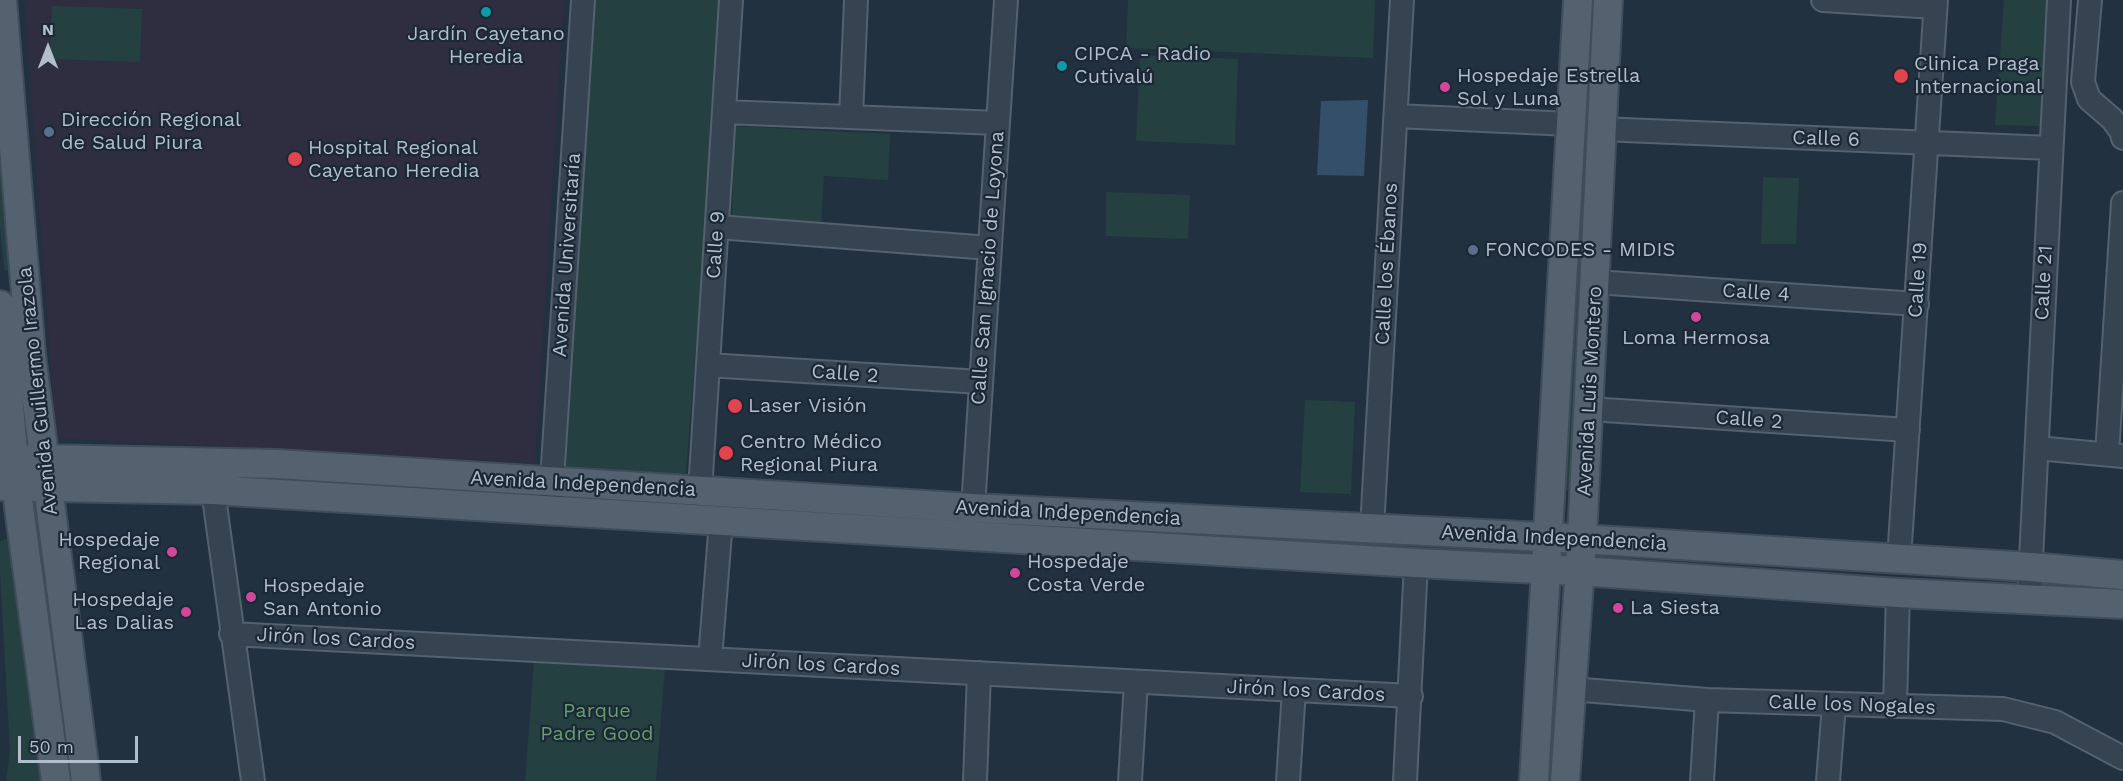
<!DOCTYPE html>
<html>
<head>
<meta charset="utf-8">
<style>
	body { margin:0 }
	#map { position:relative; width:2123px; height:781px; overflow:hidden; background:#213140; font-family:"Work Sans",sans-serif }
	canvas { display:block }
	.north { position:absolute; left:18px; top:18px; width:60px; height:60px; -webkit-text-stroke:4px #1b2835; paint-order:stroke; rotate:0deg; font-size:16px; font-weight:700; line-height:24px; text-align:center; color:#b2becb }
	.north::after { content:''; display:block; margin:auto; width:21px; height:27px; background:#b2becb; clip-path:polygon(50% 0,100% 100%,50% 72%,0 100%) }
	.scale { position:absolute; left:18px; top:736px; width:120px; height:27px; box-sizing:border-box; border:3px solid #b2becb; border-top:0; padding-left:8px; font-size:18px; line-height:21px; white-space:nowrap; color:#b2becb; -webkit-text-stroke:4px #1b2835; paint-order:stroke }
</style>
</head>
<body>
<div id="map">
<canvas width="2123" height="781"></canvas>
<div class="north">N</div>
<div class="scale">50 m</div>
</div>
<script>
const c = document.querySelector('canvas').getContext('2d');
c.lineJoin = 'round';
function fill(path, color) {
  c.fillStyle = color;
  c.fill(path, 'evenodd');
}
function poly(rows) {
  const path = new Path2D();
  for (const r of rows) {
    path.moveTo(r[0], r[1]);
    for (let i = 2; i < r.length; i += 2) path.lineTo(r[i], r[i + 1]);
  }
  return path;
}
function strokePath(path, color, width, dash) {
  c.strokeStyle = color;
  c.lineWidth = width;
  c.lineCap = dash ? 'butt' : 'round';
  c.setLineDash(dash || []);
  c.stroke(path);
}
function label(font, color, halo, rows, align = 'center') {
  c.font = font + ' "Work Sans",sans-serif';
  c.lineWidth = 4.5;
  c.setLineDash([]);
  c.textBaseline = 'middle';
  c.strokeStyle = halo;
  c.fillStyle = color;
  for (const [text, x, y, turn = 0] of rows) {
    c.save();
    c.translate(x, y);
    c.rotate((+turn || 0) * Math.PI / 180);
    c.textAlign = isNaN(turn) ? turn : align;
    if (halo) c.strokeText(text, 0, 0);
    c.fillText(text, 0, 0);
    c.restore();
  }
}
fill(poly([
	[24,0,564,0,535,463,56,438]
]), '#2f2e40');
fill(poly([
	[593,0,724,0,685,484,564,475],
	[1128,0,1375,0,1373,58,1126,48],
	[1587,0,1601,0,1575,484,1565,492,1558,481],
	[2004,0,2047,0,2045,126,1995,125],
	[52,6,142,9,140,62,50,59],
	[0,29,12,272,4,270,0,227],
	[1140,55,1238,59,1235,145,1136,141],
	[734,126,890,134,888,180,824,176,821,226,732,220],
	[1763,177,1799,178,1796,244,1761,244],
	[1106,192,1190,195,1188,239,1106,236],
	[1305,400,1355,402,1351,494,1300,492],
	[11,537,49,781,6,781,10,751,0,574,0,541],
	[534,660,665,668,656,781,525,781]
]), '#244041');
fill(poly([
	[1368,100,1364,176,1317,175,1321,101]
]), '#344f69');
const minor = poly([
	[1823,0,1935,7],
	[2090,0,2083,82,2089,99,2112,119,2121,131,2123,138],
	[724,112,998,123],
	[1396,116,1570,124],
	[851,117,856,0],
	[1601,129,2050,148],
	[717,227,990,248],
	[1595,282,1917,304],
	[708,365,981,382],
	[1589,409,1908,430],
	[2037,448,2123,456],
	[2107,454,2123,203],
	[213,490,253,781],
	[700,491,731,0],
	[550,511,583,0],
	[972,523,1006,0],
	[1372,528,1402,0],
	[1899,559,1936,0],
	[2029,599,2059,0],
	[231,634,1411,696],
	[710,659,721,521],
	[1571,689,1707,700,2003,709,2055,722,2123,758],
	[1895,706,1898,593],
	[975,781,979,673],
	[1130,781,1136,682],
	[1288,781,1294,690],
	[1405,781,1416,563],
	[1702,781,1707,700],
	[1828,781,1834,705]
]);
const major = poly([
	[2,0,31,355,86,781],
	[0,305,16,485,56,781],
	[0,460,43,459,277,464,973,508,1582,539,2031,567,2123,575],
	[0,486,213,490,1416,563,1580,571,1898,593,2123,604],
	[1534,781,1578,0],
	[1565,781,1582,539,1608,0]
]);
strokePath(minor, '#54616e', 26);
strokePath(major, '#3f4c59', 32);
strokePath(minor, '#364350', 22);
strokePath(major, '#546270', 28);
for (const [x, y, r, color] of [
	[486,12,6,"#0f9aa8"],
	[1062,66,6,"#0f9aa8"],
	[1901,76,8,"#e0444e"],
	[1445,87,6,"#d1479c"],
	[49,132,6,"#5c6f8a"],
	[295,159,8,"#e0444e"],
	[1473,250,6,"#5c6f8a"],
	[1696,317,6,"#d1479c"],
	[735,406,8,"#e0444e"],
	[726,453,8,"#e0444e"],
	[172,552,6,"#d1479c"],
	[1015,573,6,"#d1479c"],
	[251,597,6,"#d1479c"],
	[1618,608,6,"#d1479c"],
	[186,612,6,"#d1479c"]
]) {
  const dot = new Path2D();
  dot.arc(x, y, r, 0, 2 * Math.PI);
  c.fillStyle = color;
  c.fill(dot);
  strokePath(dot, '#1b2835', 2);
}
label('20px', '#b2becb', '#1b2835', [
	["Jardín Cayetano",486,34,"center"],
	["Heredia",486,57,"center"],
	["CIPCA - Radio",1074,54],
	["Cutivalú",1074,77],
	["Clinica Praga",1914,64],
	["Internacional",1914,87],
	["Hospedaje Estrella",1457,76],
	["Sol y Luna",1457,99],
	["Dirección Regional",61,120],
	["de Salud Piura",61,143],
	["Hospital Regional",308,148],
	["Cayetano Heredia",308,171],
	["FONCODES - MIDIS",1485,250],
	["Loma Hermosa",1696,338,"center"],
	["Laser Visión",748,406],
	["Centro Médico",740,442],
	["Regional Piura",740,465],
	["Hospedaje",160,540,"right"],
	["Regional",160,563,"right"],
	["Hospedaje",1027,562],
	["Costa Verde",1027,585],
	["Hospedaje",263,586],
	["San Antonio",263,609],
	["Hospedaje",174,600,"right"],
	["Las Dalias",174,623,"right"],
	["La Siesta",1630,608]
], 'left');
label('20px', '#b2becb', '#1b2835', [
	["Calle 6",1826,139,2],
	["Calle 9",716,245,-86],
	["Avenida Universitaría",567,255,-86],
	["Calle los Ébanos",1387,264,-87],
	["Calle San Ignacio de Loyona",988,268,-86],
	["Calle 19",1918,280,-86],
	["Calle 21",2044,283,-87],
	["Calle 4",1756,293,4],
	["Calle 2",845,374,4],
	["Avenida Guillermo Irazola",38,391,-96],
	["Avenida Luis Montero",1590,391,-87],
	["Calle 2",1749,420,4],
	["Avenida Independencia",583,484,3],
	["Avenida Independencia",1068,513,3],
	["Avenida Independencia",1554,538,3],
	["Jirón los Cardos",336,639,3],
	["Jirón los Cardos",821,665,3],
	["Jirón los Cardos",1306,691,3],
	["Calle los Nogales",1852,705,2]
]);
label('20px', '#669e6e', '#1b2835', [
	["Parque",597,711],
	["Padre Good",597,734]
]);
</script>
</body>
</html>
